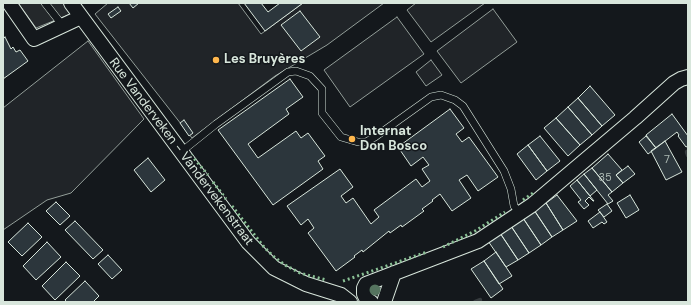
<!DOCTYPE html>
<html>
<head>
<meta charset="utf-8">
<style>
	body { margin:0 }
	#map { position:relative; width:691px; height:305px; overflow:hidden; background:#14181c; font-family:"DM Sans",sans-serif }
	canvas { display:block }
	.frame { position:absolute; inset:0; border:4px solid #d8e6dc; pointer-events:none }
</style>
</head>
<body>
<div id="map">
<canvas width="691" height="305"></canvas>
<div class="frame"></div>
</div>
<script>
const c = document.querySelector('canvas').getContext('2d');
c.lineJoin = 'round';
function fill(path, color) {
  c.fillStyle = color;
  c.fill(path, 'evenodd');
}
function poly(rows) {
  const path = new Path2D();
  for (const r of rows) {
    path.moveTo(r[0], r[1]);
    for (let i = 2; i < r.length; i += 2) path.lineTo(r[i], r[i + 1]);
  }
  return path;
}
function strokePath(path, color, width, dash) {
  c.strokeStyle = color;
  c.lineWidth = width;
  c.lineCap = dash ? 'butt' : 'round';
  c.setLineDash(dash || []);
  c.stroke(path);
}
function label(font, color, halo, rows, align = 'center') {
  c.font = font + ' "DM Sans",sans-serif';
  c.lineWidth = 3;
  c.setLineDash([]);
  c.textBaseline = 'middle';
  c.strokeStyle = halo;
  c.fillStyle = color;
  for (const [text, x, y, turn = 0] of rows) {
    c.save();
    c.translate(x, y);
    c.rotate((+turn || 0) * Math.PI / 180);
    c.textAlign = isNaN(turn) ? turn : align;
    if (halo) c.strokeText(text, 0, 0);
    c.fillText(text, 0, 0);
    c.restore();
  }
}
const green = poly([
	[108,3,238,3,261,34,303,3,384,3,327,45,275,76,192,138,95,14,108,3],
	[416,3,485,3,431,42,407,10,416,3],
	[493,9,517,42,461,83,437,51,493,9],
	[397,17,424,54,350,107,324,70,397,17],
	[88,41,144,119,71,193,47,200,3,230,3,108,88,41],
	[431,60,442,75,426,86,416,72,431,60]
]);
fill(green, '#202428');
strokePath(green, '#939e99', 1);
const parking = poly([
	[18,3,66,3,73,13,36,28,18,3]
]);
fill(parking, '#24282b');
strokePath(parking, '#939e99', 1);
strokePath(poly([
	[687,152,688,155],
	[475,302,480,300]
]), '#363b3e', 4.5);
const building = poly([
	[129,3,139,3,133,8,129,3],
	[244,3,261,3,268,12,280,3,303,3,265,31,244,3],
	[118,7,121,11,111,18,108,14,118,7],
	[300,11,320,37,301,51,281,25,300,11],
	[5,37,11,49,13,47,16,52,20,50,28,61,3,79,3,39,5,37],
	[290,79,303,97,286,109,289,114,248,144,258,158,296,131,301,138,308,133,325,156,318,161,323,169,273,205,218,130,290,79],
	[590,86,615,115,602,126,578,98,590,86],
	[578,98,602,126,592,135,568,107,578,98],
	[568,107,592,135,580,145,556,118,568,107],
	[450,109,464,128,456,134,462,142,469,137,498,177,478,191,467,175,459,180,471,198,452,211,440,194,432,200,433,201,422,209,424,211,402,227,401,225,390,233,389,231,363,252,362,250,354,256,355,257,336,271,308,233,314,228,308,219,301,225,287,206,340,169,353,187,341,196,346,203,353,198,371,224,379,217,374,210,416,179,422,187,430,181,422,169,429,165,423,157,411,166,398,147,450,109],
	[672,114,688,136,688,146,686,147,678,136,679,135,677,132,656,148,646,135,672,114],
	[556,118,580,145,568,156,544,128,556,118],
	[184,120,193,133,189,136,180,123,184,120],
	[540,136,560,161,547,171,528,145,540,136],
	[646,136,656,148,648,154,639,142,646,136],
	[665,141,682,172,666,180,651,151,665,141],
	[528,145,547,171,536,180,517,154,528,145],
	[608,154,622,170,616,175,623,183,612,192,592,168,608,154],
	[148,158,165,180,151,192,134,170,148,158],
	[628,166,635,174,623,183,616,175,628,166],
	[592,168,612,192,608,195,613,201,608,204,584,174,592,168],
	[584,174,597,190,590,196,577,180,584,174],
	[577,180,594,201,593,201,589,197,585,201,589,205,584,209,578,202,581,200,570,186,577,180],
	[557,195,577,221,563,230,546,203,557,195],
	[630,195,639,210,626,218,617,203,630,195],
	[56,202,70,216,60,225,46,211,56,202],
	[546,203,563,230,552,237,534,210,546,203],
	[607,204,612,211,604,217,598,210,607,204],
	[534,210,552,237,541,245,523,218,534,210],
	[600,212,607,222,604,224,602,222,593,228,588,221,600,212],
	[523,218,541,245,529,253,511,226,523,218],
	[75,221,103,250,93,259,65,230,75,221],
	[28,223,42,237,22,256,8,242,28,223],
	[511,226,529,253,518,260,500,233,511,226],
	[500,233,518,260,506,267,488,241,500,233],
	[47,242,61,257,36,280,23,266,47,242],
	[496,252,512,276,499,284,484,261,496,252],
	[108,255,122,270,112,279,98,264,108,255],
	[484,261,503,289,491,298,471,269,484,261],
	[66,262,80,276,55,300,42,286,66,262],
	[85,281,99,296,93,302,67,302,65,300,85,281]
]);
fill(building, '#2c363c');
strokePath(building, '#d8e6dc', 1);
const service = poly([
	[45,3,63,26],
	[181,152,216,124,288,72,296,71,310,76,322,89,322,113,341,137,358,142,366,142,375,137,431,97,441,95,455,100,463,106,504,171,511,189,514,206,520,213]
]);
const minor = poly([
	[9,3,34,39,81,17],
	[71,3,248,242,274,268,306,284,341,295,350,302],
	[371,302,367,300,364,294,364,288,366,284,478,241,532,205,635,118,674,83,681,79,688,77],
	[384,302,394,273]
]);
strokePath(service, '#d8e6dc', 8);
strokePath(minor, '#d8e6dc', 16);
strokePath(service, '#14181c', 7);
strokePath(minor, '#14181c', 14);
strokePath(poly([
	[191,155,208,175],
	[213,182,226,199],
	[523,200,533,193],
	[232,206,264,247,273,256,285,265,300,273,326,280],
	[443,247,475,231,505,212],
	[343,281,427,252]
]), '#8ac095', 3, [2, 3]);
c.fillStyle = '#55745f';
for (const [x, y] of [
	[375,290]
]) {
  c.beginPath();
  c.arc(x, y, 5.5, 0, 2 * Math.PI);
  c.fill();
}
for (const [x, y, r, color] of [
	[216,60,4,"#ffb74d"],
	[352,139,4,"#ffb74d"]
]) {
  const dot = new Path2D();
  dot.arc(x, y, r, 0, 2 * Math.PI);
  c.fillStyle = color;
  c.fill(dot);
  strokePath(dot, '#14181c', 1.5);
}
label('11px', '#adbab4', null, [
	["7",667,160],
	["35",605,178]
]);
label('bold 13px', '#d8e6dc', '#14181c', [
	["Les Bruyères",224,60],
	["Internat",360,132],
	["Don Bosco",360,147]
], 'left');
label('13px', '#d8e6dc', '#14181c', [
	["Rue Vanderveken - Vandervekenstraat",181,152,53]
]);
</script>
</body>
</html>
